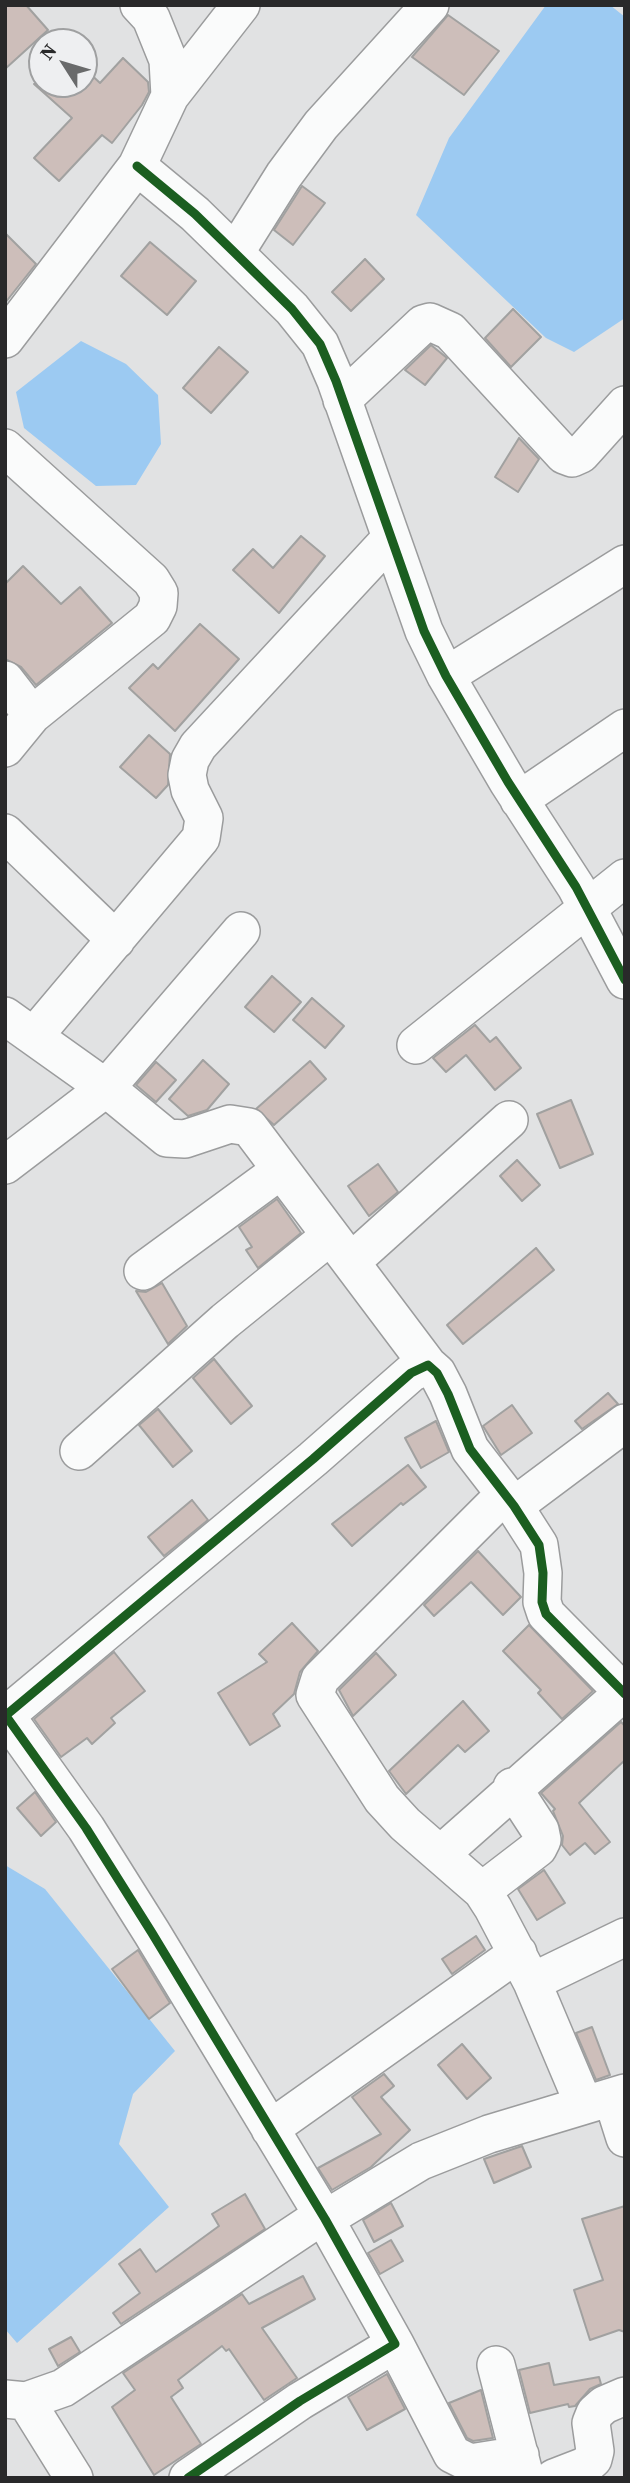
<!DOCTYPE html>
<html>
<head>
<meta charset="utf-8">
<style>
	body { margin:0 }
	#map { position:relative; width:630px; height:2483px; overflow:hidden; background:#e1e2e3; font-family:"Source Serif 4",serif }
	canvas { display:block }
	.frame { position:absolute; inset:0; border:7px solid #29292a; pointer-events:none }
	.north { position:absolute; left:28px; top:28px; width:70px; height:70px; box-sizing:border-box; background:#eeeff1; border:2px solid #9fa0a1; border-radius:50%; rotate:307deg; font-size:19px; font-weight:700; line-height:28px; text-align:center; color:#29292a }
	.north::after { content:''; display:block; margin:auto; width:24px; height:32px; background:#696a6b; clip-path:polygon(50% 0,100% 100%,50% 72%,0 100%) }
</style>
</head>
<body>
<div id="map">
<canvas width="630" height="2483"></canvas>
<div class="frame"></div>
<div class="north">N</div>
</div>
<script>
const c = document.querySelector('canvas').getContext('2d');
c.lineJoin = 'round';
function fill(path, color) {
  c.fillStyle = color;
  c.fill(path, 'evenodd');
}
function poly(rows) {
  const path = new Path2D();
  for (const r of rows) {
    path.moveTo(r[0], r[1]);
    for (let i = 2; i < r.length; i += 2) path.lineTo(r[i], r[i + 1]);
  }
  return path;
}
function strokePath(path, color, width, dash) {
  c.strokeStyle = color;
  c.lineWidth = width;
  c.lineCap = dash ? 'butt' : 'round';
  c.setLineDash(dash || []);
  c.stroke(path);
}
fill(poly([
	[546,5,610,5,625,17,625,318,574,352,546,338,416,215,449,138],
	[81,341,126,364,158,395,161,444,136,485,96,486,24,428,16,392],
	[5,1865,45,1889,175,2051,133,2094,119,2144,169,2207,17,2343,5,2329]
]), '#9ccaf2');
const building = poly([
	[5,5,26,5,48,30,5,69,5,5],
	[448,15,499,51,464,95,412,57,448,15],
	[123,58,148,82,149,92,142,105,112,143,102,135,59,181,34,158,72,118,34,84,84,84,84,68,100,83,123,58],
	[302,186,325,203,293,245,274,230,302,186],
	[5,233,36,264,5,303,5,233],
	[150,242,196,281,167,315,121,276,150,242],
	[365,259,384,279,351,311,332,292,365,259],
	[513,309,541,337,511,367,485,338,513,309],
	[431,345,447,358,425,385,405,370,431,345],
	[219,347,248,372,211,413,183,388,219,347],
	[519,438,539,459,518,492,495,477,519,438],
	[301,536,325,556,279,613,233,570,253,549,273,568,301,536],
	[23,566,61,604,80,587,112,623,36,685,21,667,5,659,5,584,23,566],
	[200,624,239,659,175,731,129,688,153,664,158,669,200,624],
	[149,735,170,754,168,785,156,798,120,767,149,735],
	[272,976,301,1002,274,1032,245,1007,272,976],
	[312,998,344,1026,325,1048,293,1020,312,998],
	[475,1025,490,1042,496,1037,521,1068,495,1090,466,1055,446,1072,433,1058,475,1025],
	[203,1060,229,1084,207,1110,188,1116,169,1099,203,1060],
	[310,1061,326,1079,274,1125,256,1109,310,1061],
	[156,1062,176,1080,156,1102,136,1085,156,1062],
	[571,1100,593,1154,560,1168,537,1114,571,1100],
	[517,1160,540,1185,522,1201,500,1176,517,1160],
	[378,1164,398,1192,369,1216,348,1186,378,1164],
	[277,1199,301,1233,258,1268,246,1250,252,1247,239,1227,277,1199],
	[536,1248,554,1270,463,1344,447,1325,536,1248],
	[162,1283,187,1326,168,1344,136,1291,146,1292,162,1283],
	[214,1359,252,1406,231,1424,193,1378,214,1359],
	[608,1393,618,1404,582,1429,575,1421,608,1393],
	[512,1405,532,1433,501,1455,483,1426,512,1405],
	[158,1409,192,1451,173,1467,139,1425,158,1409],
	[436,1421,449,1452,421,1468,405,1438,436,1421],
	[408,1465,426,1487,403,1505,401,1503,352,1546,332,1524,408,1465],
	[192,1500,208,1520,164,1556,148,1537,192,1500],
	[478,1551,521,1597,503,1615,471,1582,434,1616,424,1605,478,1551],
	[292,1623,318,1651,300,1672,294,1694,273,1714,280,1726,250,1745,218,1693,267,1662,259,1654,292,1623],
	[529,1625,593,1691,562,1719,538,1693,541,1690,503,1651,529,1625],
	[114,1652,145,1691,111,1718,115,1723,92,1744,87,1738,61,1757,34,1719,114,1652],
	[376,1653,396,1675,353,1716,339,1690,376,1653],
	[463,1701,489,1731,465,1752,458,1745,406,1794,389,1771,463,1701],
	[621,1722,625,1726,625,1760,579,1803,610,1842,595,1854,585,1843,570,1855,562,1845,563,1836,553,1811,555,1809,541,1793,621,1722],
	[35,1792,56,1822,41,1836,17,1808,35,1792],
	[544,1870,565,1903,537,1920,518,1889,544,1870],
	[476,1936,485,1950,452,1974,442,1959,476,1936],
	[138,1950,170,2003,149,2019,112,1969,138,1950],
	[592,2027,610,2075,596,2080,576,2033,592,2027],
	[462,2044,491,2078,467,2099,438,2065,462,2044],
	[384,2074,394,2086,381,2097,410,2130,371,2167,332,2190,318,2168,381,2134,352,2097,384,2074],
	[522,2146,531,2167,494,2183,484,2159,522,2146],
	[245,2194,265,2229,121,2324,113,2313,140,2293,119,2264,140,2249,156,2272,219,2226,212,2214,245,2194],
	[391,2203,403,2226,374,2242,363,2220,391,2203],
	[625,2206,625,2332,619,2330,590,2340,574,2290,603,2280,582,2219,625,2206],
	[391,2240,403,2261,380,2274,368,2253,391,2240],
	[303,2276,315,2299,262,2328,297,2378,264,2400,229,2349,226,2351,222,2346,178,2380,183,2388,171,2397,201,2444,154,2475,112,2407,135,2390,123,2373,242,2294,249,2304,303,2276],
	[71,2337,80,2352,58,2366,49,2349,71,2337],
	[549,2363,554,2385,599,2377,601,2384,590,2389,575,2406,569,2407,568,2404,530,2413,519,2370,549,2363],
	[387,2374,405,2409,367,2430,348,2397,387,2374],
	[481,2390,493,2438,473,2441,467,2438,449,2403,481,2390]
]);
fill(building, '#cdbeba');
strokePath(building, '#a1a1a0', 2);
const minor = poly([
	[170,96,241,5],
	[137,166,195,214,235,253,292,309,320,344,336,381,424,631,446,676,508,782,576,887,625,980],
	[235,253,284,175,321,125,430,5],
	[5,339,137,166,170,96,168,60,151,18,139,5],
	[342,400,423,324,430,322,450,331,564,455,572,458,581,454,625,405],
	[5,448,151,580,159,593,158,606,152,618,32,715],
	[446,676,625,564],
	[5,680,32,715,5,748],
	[519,800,625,728],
	[5,833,116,940],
	[5,1016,106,1088,241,931],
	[34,1036,201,838,204,818,190,790,187,775,190,760,198,746,390,539],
	[416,1045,625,878],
	[5,1165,106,1088,167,1138,185,1139,230,1124,249,1127,428,1365],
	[352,1261,509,1120],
	[143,1271,281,1170],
	[79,1451,225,1321,330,1236],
	[504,1495,320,1679,315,1695,382,1799,405,1824,482,1891,493,1908,532,1982,584,2105],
	[514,1506,625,1423],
	[5,1716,313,1459,411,1373,428,1365,437,1373,448,1394,470,1449,514,1506,539,1545,543,1573,542,1602,546,1614,625,1694],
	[6,1716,86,1828,152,1933,325,2219,395,2344,300,2401,188,2478],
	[442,1853,625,1691],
	[482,1891,538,1848,542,1840,540,1830,512,1787],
	[532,1982,625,1937],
	[612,2097,625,2138],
	[270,2129,518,1953],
	[395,2344,452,2454,470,2463,520,2455],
	[496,2365,525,2477],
	[5,2399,26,2401,63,2388,314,2221,325,2219,421,2161,489,2134,625,2093],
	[26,2401,74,2478],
	[554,2478,585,2466,593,2459,595,2451,591,2423,595,2413,604,2405,625,2396]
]);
strokePath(minor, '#9b9c9d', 40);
strokePath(minor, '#fafbfb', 37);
strokePath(poly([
	[137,166,195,214,235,253,292,309,320,344,336,381,424,631,446,676,508,782,576,887,625,980],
	[5,1716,313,1459,411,1373,428,1365,437,1373,448,1394,470,1449,514,1506,539,1545,543,1573,542,1602,546,1614,625,1694],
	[6,1716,86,1828,152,1933,325,2219,395,2344,300,2401,188,2478]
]), '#1b5e20', 9);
</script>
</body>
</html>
